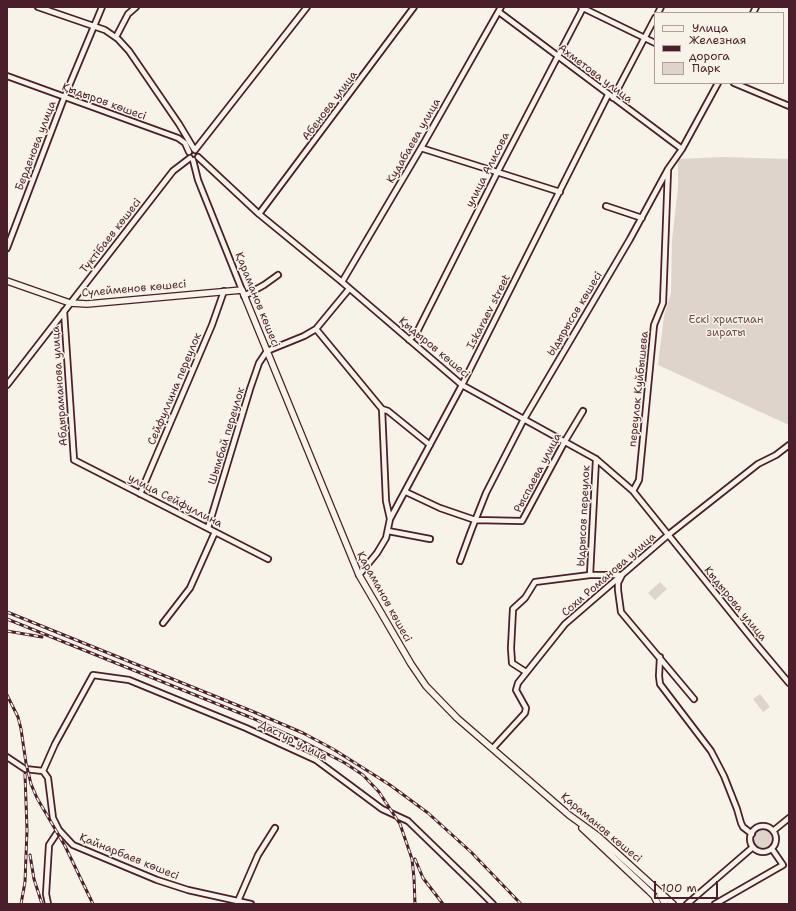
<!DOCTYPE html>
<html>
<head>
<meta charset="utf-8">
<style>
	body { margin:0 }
	#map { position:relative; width:796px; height:911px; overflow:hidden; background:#f7f3e8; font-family:"Shantell Sans",sans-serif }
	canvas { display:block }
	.frame { position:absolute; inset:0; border:8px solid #4a1f2b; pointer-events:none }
	.legend { position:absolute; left:654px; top:12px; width:130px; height:72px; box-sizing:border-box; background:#f7f3e8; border:1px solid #b29e9c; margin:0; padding:5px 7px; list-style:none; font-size:12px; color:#4a1f2b }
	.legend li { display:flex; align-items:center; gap:8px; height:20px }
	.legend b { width:20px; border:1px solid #b29e9c }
	.scale { position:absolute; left:654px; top:881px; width:64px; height:18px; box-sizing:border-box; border:2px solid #4a1f2b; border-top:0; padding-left:5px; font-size:12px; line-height:14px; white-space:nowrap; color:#4a1f2b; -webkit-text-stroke:3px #f7f3e8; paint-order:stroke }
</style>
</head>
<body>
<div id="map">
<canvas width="796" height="911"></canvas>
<div class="frame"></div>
<ul class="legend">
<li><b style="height:5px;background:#f7f3e8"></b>Улица</li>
<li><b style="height:5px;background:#4a1f2b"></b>Железная дорога</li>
<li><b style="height:11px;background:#ded4cc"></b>Парк</li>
</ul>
<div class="scale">100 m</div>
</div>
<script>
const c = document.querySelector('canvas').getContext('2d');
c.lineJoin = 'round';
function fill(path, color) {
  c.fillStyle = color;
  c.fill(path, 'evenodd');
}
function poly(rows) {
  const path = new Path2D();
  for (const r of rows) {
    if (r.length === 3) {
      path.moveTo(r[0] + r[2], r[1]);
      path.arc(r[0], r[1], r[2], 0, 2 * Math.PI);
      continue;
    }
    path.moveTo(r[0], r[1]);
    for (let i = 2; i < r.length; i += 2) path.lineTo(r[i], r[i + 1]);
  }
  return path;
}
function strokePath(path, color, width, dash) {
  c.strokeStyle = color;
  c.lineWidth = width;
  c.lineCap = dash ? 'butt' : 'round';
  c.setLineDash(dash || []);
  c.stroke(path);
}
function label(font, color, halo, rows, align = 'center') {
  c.font = font + ' "Shantell Sans",sans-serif';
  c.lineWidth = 3;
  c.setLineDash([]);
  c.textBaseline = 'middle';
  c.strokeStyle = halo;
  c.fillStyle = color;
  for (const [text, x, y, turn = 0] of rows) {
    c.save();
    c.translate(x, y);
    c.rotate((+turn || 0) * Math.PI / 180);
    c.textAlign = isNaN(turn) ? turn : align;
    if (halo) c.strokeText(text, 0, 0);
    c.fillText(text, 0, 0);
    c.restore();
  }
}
fill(poly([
	[724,157,789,159,789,425,658,365,664,316,671,293,672,240,678,188,678,159],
	[660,582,667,589,655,600,648,593],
	[760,694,770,707,763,712,753,699],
	[763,839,10]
]), '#ded4cc');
const minor = poly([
	[38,7,105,30,118,39,129,51,179,124,194,149],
	[581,7,655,43],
	[499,12,682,149],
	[658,13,661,7],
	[753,13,756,7],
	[116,37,128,14,136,7],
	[7,76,178,138,185,143,189,152],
	[734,83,789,106],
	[613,98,655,18],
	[421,148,560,192],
	[195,150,307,7],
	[198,157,259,214,342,282,462,385,596,459,633,491,757,645,789,683],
	[193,160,198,180,242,290],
	[606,206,642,218],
	[259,214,414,7],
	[7,248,64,98,102,7],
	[342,282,421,148,501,7],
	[244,296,264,285,278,275],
	[64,311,74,460,268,559],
	[316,329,382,409,388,411,430,445],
	[409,340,417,332,497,173,583,8],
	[7,385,173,171,190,158],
	[382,409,386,501,390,519],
	[633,491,639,480,654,325,663,303,668,170],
	[406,492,440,508,475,520,522,521,565,441,583,411],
	[140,494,212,325,224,291],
	[208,528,250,389,259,363,267,351,304,336,316,329,349,289],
	[388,531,430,539],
	[460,561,471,531,486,493,524,419,630,239,668,169,682,149,718,83],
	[359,575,377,553,386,538,390,519,462,385,608,95],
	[590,575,596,459],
	[163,623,190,588,215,532],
	[660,657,659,676,660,684,711,751,724,776,737,809,741,823,743,827,752,834],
	[526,672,512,663,511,648,513,609,525,598,535,582,590,575,622,575,618,583,618,590,621,612,694,699],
	[493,748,525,713,526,708,516,690,518,683,565,624,668,535,758,464,776,455,789,445],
	[7,757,25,769,43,771,48,778,53,818,59,830,73,845,157,880,188,890,251,904],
	[43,771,55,744,93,675,129,680,246,728,316,760,382,809,408,821,476,887,493,904],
	[763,839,13],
	[773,831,789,818],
	[238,901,258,855,275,828],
	[48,904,46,894,49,845,59,830],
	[687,904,753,847],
	[715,904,783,865,772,849]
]);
const major = poly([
	[7,281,70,303,87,304,242,290,359,575,411,664,426,686,457,718,569,815,598,836,673,904],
	[582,828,649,891,654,896,658,904],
	[660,895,665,904]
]);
strokePath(minor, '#4a1f2b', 8);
strokePath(major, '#4a1f2b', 8);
strokePath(minor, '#f7f3e8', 4.5);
strokePath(major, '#f7f3e8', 5.5);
const rail = poly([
	[7,612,254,712,303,733,333,749,390,785,428,813,471,852,521,904],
	[7,619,252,718,302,741,345,763,363,775,379,792,400,824,412,859,414,878,415,904],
	[7,631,42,637],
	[7,695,18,717,21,729,26,763,31,784,37,798,65,846,93,904],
	[30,855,34,879,42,904],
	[415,859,423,878,443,904],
	[21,904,25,882,27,830,25,774]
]);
strokePath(rail, '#4a1f2b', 3);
strokePath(rail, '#f7f3e8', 1.5, [4.5]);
label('11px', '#4a1f2b', '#f7f3e8', [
	["Ахметова улица",595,74,37],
	["Қыдыров көшесі",104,102,20],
	["Абенова улица",330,106,-53],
	["Кудабаева улица",414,141,-60],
	["Берденова улица",36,146,-69],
	["улица Алисова",488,170,-63],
	["Түктібаев көшесі",111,236,-52],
	["Сүлейменов көшесі",134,289,-5],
	["Қараманов көшесі",257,300,68],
	["Iskaraev street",489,312,-63],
	["Ыдырысов көшесі",575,314,-59],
	["Қыдыров көшесі",434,348,40],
	["Абдыраманова улица",60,386,-94],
	["Сейфуллина переулок",175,389,-67],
	["переулок Куйбышева",639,389,-84],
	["Шымбай переулок",227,436,-73],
	["Рыспаева улица",538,473,-62],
	["улица Сейфуллина",175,501,27],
	["Ыдрысов переулок",584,516,-87],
	["Сохи Романова улица",609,575,-41],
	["Қараманов көшесі",384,597,61],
	["Кыдырова улица",735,604,51],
	["Дастур улица",293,741,27],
	["Қараманов көшесі",601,828,40],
	["Қайнарбаев көшесі",129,857,22]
]);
label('11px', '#6f4c53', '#f7f3e8', [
	["Ескі христиан",726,320],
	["зираты",726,333]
]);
</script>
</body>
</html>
